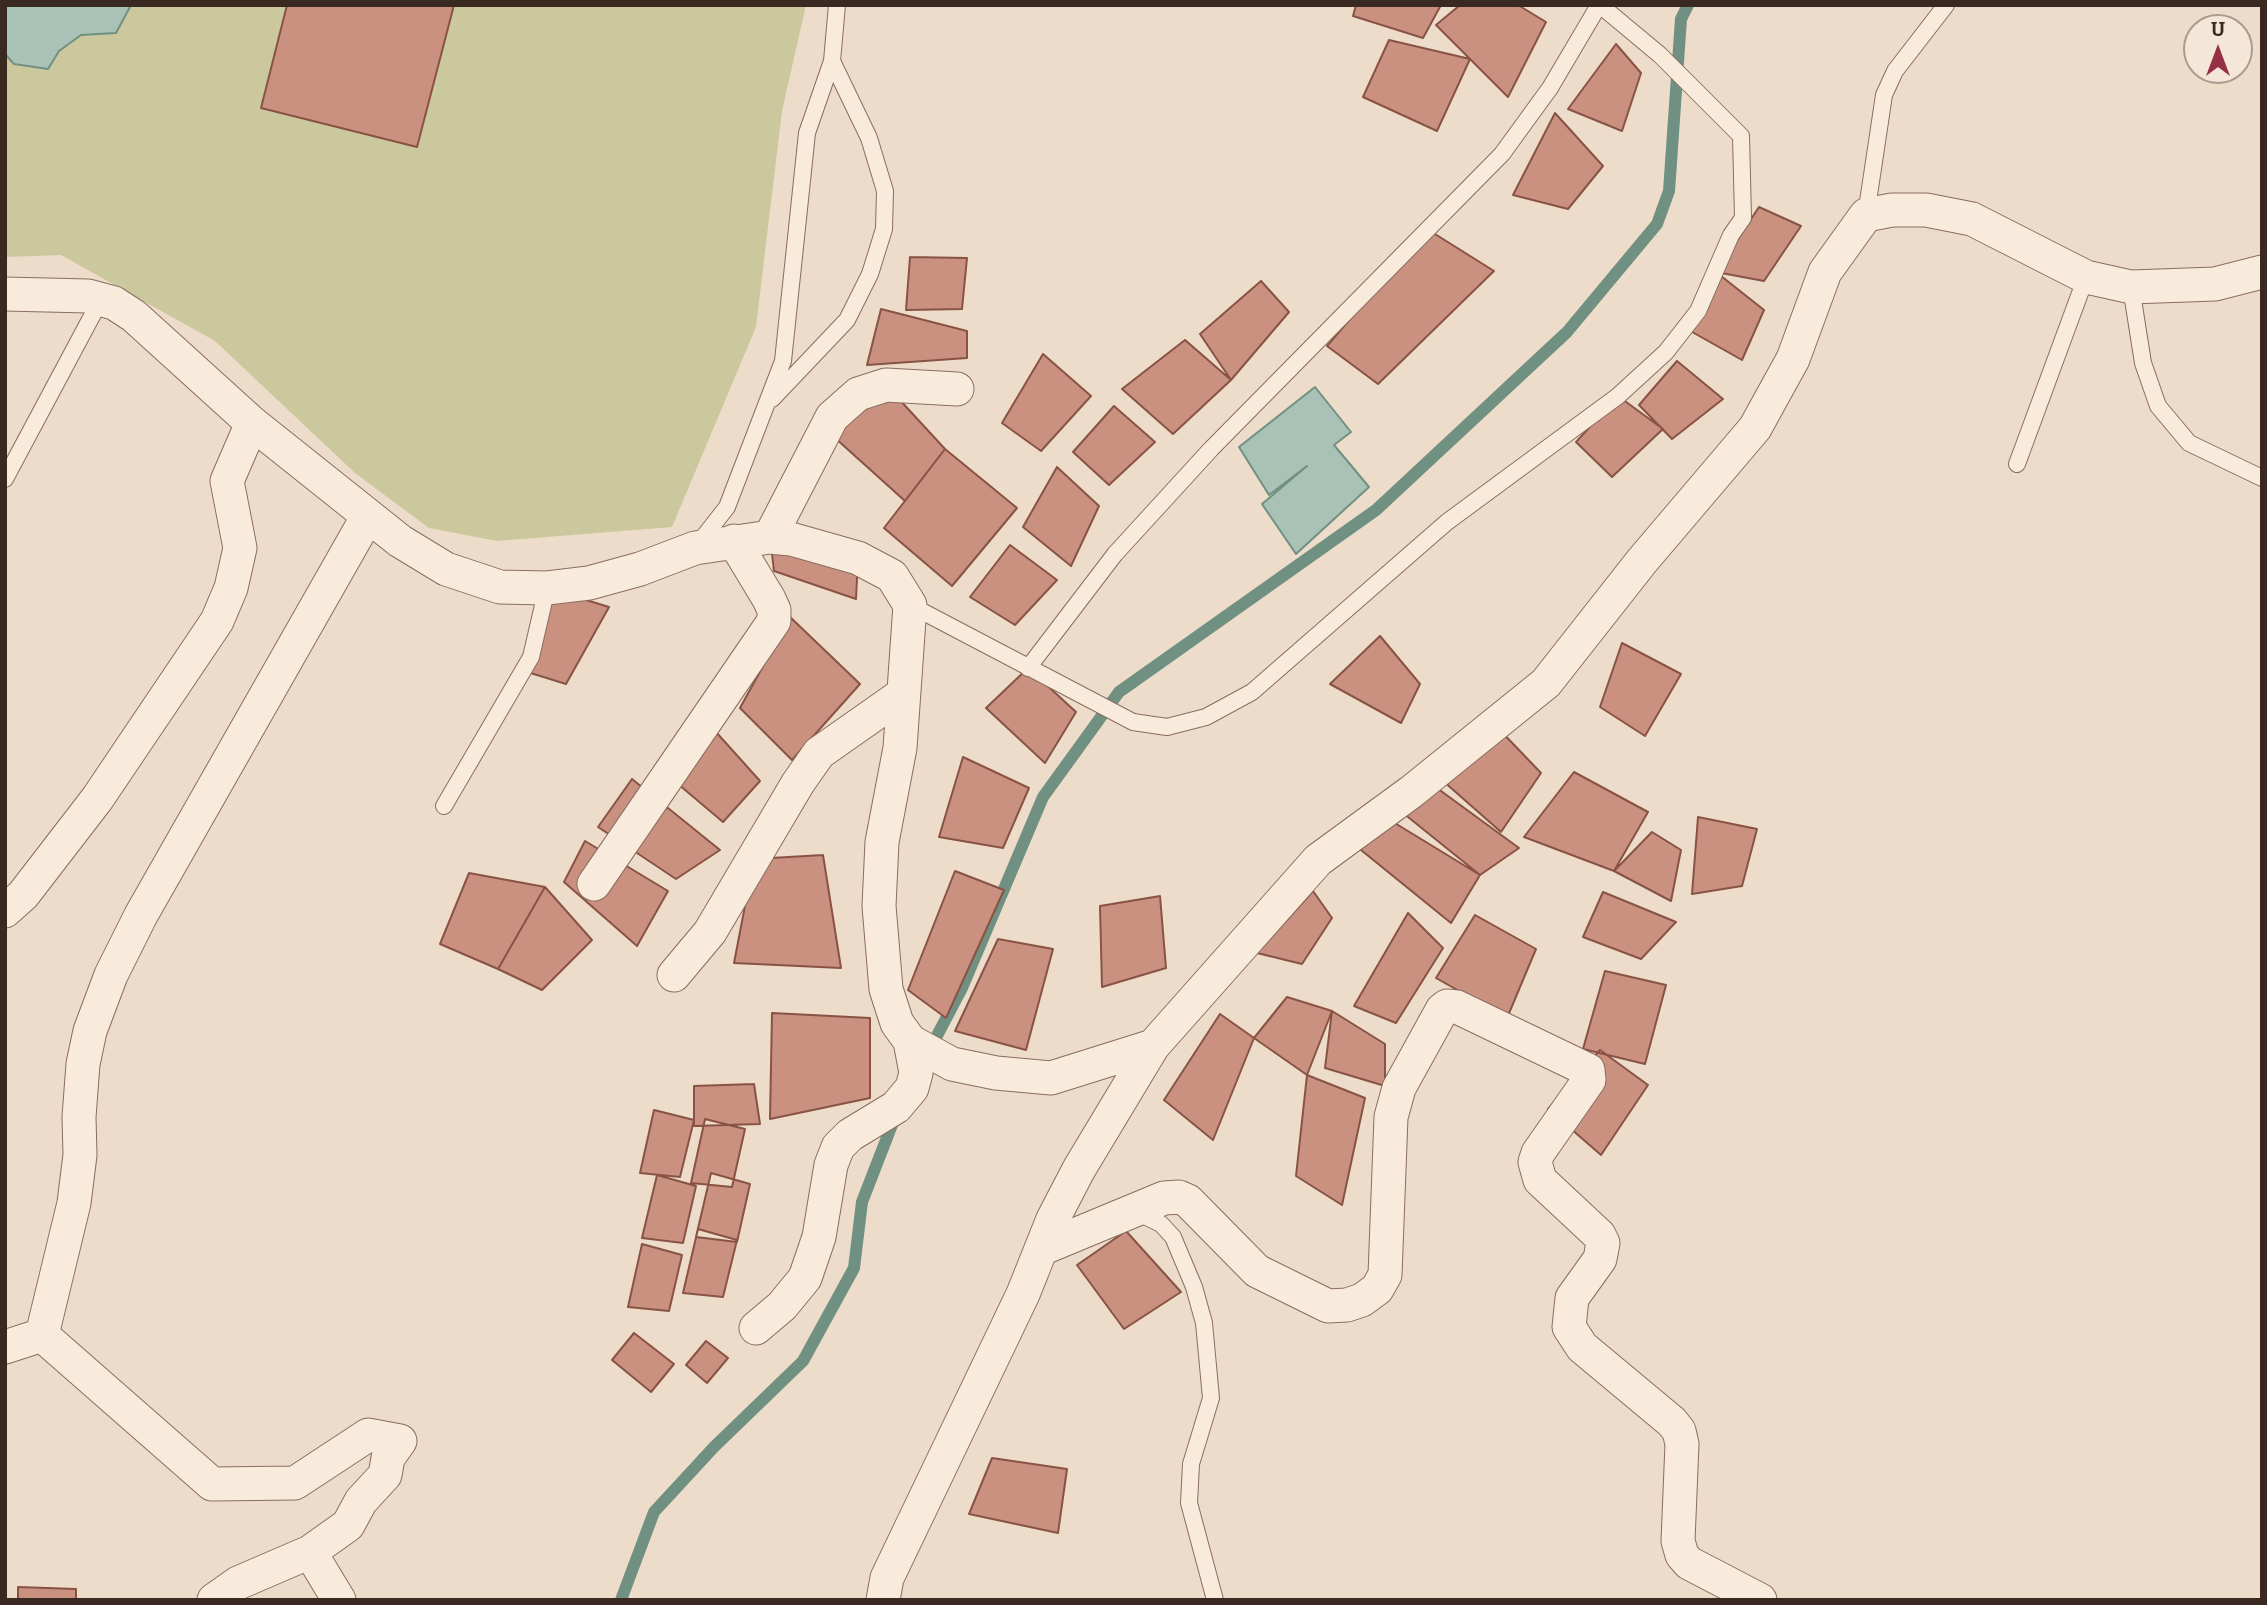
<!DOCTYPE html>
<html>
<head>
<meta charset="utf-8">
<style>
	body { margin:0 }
	#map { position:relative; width:2267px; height:1605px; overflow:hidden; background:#eddcc9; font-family:Bitter,serif }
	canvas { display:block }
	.frame { position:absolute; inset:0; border:7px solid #3a2921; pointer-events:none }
	.north { position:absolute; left:2183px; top:14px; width:70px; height:70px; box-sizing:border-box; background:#f5e7d8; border:2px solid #aa9b8f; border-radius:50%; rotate:0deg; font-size:19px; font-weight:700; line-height:28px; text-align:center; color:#3a2921 }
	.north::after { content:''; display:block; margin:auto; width:24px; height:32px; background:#963044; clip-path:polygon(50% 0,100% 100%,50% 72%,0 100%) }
</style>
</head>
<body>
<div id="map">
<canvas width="2267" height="1605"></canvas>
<div class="frame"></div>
<div class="north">U</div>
</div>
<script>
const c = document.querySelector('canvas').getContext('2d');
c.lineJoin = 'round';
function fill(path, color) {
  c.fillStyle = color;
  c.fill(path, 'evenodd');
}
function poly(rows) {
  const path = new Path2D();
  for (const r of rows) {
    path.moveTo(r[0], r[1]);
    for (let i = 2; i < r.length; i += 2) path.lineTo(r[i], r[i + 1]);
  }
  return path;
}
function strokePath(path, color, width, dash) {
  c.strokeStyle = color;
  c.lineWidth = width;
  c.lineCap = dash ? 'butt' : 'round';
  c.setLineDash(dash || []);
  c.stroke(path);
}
fill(poly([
	[5,5,806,5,782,111,756,327,672,527,497,541,429,528,355,473,215,341,61,255,5,257]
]), '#ccc89d');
const water = poly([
	[5,5,130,5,130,7,116,33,81,35,59,51,48,69,14,64,5,54,5,5],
	[1315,387,1351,432,1334,445,1369,487,1296,554,1262,504,1307,466,1269,495,1239,447,1315,387]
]);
fill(water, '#aac2b6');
strokePath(water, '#709082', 2);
strokePath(poly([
	[929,1051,962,988,1043,797,1119,692,1376,510,1567,332,1657,224,1669,191,1681,19,1688,5],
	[621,1600,654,1512,714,1447,803,1361,854,1268,862,1202,895,1117]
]), '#709082', 12);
const building = poly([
	[287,5,454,5,417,147,261,108,287,5],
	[1356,5,1441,5,1423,38,1353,16,1356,5],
	[1460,5,1518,5,1546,22,1508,97,1436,25,1460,5],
	[1389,40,1470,59,1437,131,1363,97,1389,40],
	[1616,44,1641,73,1622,131,1568,109,1616,44],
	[1555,113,1603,166,1568,209,1513,195,1555,113],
	[1759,207,1801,226,1764,281,1716,272,1759,207],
	[1427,229,1494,271,1378,384,1327,346,1427,229],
	[910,257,967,258,962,309,906,310,910,257],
	[1716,272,1764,310,1742,360,1685,328,1716,272],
	[1261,281,1289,312,1231,380,1200,334,1261,281],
	[881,309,967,331,967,358,867,365,881,309],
	[1185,340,1231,380,1173,434,1122,389,1185,340],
	[1043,354,1091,396,1041,451,1002,423,1043,354],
	[1677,361,1723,399,1672,439,1639,405,1677,361],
	[886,385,945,449,905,501,834,437,886,385],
	[1618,396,1663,429,1612,477,1576,442,1618,396],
	[1114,406,1155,442,1109,485,1073,452,1114,406],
	[945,449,1017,508,952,586,884,528,945,449],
	[1057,467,1099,506,1071,566,1023,527,1057,467],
	[770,537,858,558,856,599,774,571,770,537],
	[1010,545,1057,580,1015,625,970,597,1010,545],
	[547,588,609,607,566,684,524,671,547,588],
	[790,617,860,684,792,760,740,708,790,617],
	[1380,636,1420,684,1401,723,1330,684,1380,636],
	[1622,643,1681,674,1645,736,1600,707,1622,643],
	[1028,668,1076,712,1045,763,986,708,1028,668],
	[1496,726,1541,773,1501,832,1434,773,1496,726],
	[716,732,760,781,723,822,678,784,716,732],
	[963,757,1029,788,1003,848,939,837,963,757],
	[1574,772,1648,812,1614,871,1524,837,1574,772],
	[632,779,720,850,676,879,598,827,632,779],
	[1426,780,1519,848,1480,875,1403,813,1426,780],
	[1380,814,1480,875,1451,923,1361,850,1380,814],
	[1698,817,1757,829,1742,886,1692,894,1698,817],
	[1652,832,1681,850,1671,901,1614,871,1652,832],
	[585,841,668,891,637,946,564,882,585,841],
	[823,855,841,968,734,963,754,859,823,855],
	[955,871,1004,890,946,1018,908,990,955,871],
	[469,873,545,887,498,969,440,944,469,873],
	[545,887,592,940,542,990,498,969,545,887],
	[1313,891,1332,918,1302,964,1257,953,1313,891],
	[1603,892,1676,922,1641,959,1583,937,1603,892],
	[1160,896,1166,968,1102,987,1100,906,1160,896],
	[1408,913,1443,948,1396,1023,1354,1006,1408,913],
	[1475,915,1536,949,1507,1018,1436,978,1475,915],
	[998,939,1053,949,1026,1050,955,1031,998,939],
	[1605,971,1666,985,1645,1064,1583,1049,1605,971],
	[1287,997,1332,1011,1307,1075,1254,1038,1287,997],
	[1332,1011,1385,1044,1385,1086,1325,1068,1332,1011],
	[772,1013,870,1018,870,1098,770,1119,772,1013],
	[1220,1014,1254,1038,1213,1140,1164,1100,1220,1014],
	[1600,1050,1648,1085,1601,1155,1548,1109,1600,1050],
	[1307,1075,1365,1098,1342,1205,1296,1176,1307,1075],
	[754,1084,760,1124,694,1126,694,1086,754,1084],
	[654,1110,694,1120,680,1177,640,1173,654,1110],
	[705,1119,745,1129,732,1187,691,1183,705,1119],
	[711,1173,750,1184,737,1242,696,1237,711,1173],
	[657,1175,696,1186,683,1243,642,1238,657,1175],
	[698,1229,737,1240,723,1297,683,1293,698,1229],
	[1126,1231,1181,1292,1124,1329,1077,1265,1126,1231],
	[642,1244,682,1255,669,1311,628,1307,642,1244],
	[634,1333,674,1364,651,1392,612,1360,634,1333],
	[706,1341,728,1358,707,1383,686,1365,706,1341],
	[992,1458,1067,1469,1058,1533,969,1514,992,1458],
	[18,1587,76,1589,76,1600,18,1600,18,1587]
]);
fill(building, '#ca9180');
strokePath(building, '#885345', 2);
const service = poly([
	[1866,215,1884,95,1895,71,1946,5],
	[2131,287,2143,363,2158,406,2189,443,2262,478],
	[772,399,847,320,870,274,884,229,885,191,869,138,832,61],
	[2017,464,2086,277],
	[5,479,101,299],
	[698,544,727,507,783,361,807,133,832,61,837,5],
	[910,605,1133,722,1167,727,1206,717,1252,692,1447,522,1618,396,1666,352,1698,311,1731,235,1743,218,1741,136,1660,55,1600,5],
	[1028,668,1115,554,1211,449,1502,154,1550,88,1599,5],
	[444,806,531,657,547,588],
	[1136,1212,1161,1224,1173,1237,1194,1287,1204,1323,1211,1398,1191,1464,1189,1503,1215,1600]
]);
const minor = poly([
	[5,294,88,296,114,303,134,316,252,423,400,541,446,569,500,587,547,588,589,583,640,569,695,548,770,537,791,539,858,558,892,576,910,605,900,748,882,842,879,906,886,989,897,1023,910,1041,952,1064,996,1073,1051,1078,1153,1046,1318,860,1411,792,1546,683,1642,561,1755,428,1793,359,1825,272,1866,215,1892,210,1926,210,1972,219,2086,277,2131,287,2215,284,2262,272],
	[770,537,832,417,858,394,886,385,957,389],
	[594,884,774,621,774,610,769,599,734,541],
	[5,911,23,895,97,799,217,621,231,588,240,548,227,481,252,423],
	[674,975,710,932,798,783,819,753,903,694],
	[1041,1249,1164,1198,1179,1197,1188,1201,1257,1271,1328,1306,1347,1305,1362,1300,1377,1289,1385,1275,1391,1117,1399,1088,1442,1010,1447,1006,1457,1007,1588,1070,1589,1080,1538,1153,1535,1162,1540,1180,1599,1235,1603,1243,1600,1259,1572,1298,1569,1327,1582,1347,1672,1422,1679,1431,1682,1444,1678,1541,1682,1555,1689,1563,1760,1600],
	[756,1328,782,1306,805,1278,819,1237,831,1165,838,1147,850,1135,896,1107,912,1088,916,1073,910,1041],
	[42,1335,74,1203,80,1155,79,1117,83,1064,90,1031,111,975,141,915,368,516],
	[5,1347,42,1335,212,1484,295,1483,368,1435,400,1441,388,1458,385,1475,361,1501,348,1525,310,1552,238,1583,214,1600],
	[310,1552,339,1600],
	[883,1600,887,1578,1023,1294,1053,1219,1079,1169,1153,1046]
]);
strokePath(service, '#896d5e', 18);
strokePath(minor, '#896d5e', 35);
strokePath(service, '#f8ebdc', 16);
strokePath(minor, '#f8ebdc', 33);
</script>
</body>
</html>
